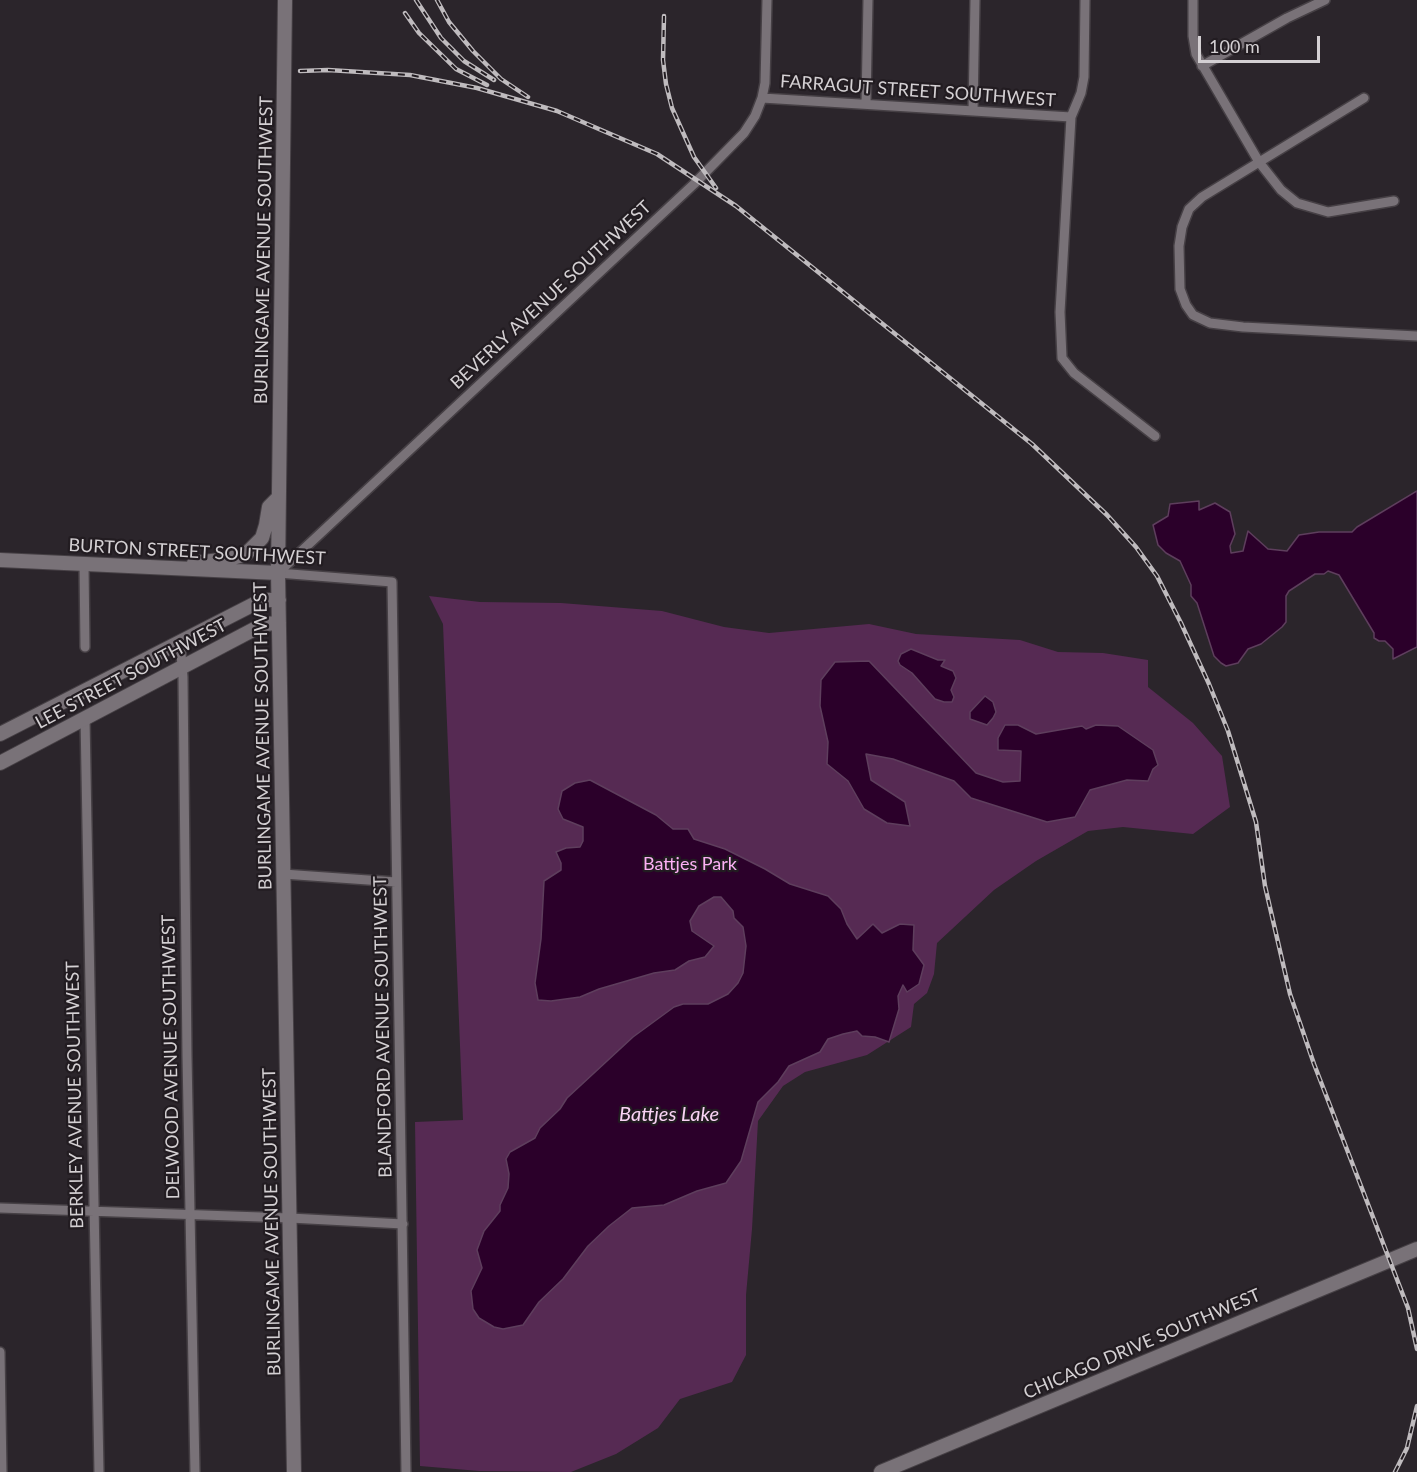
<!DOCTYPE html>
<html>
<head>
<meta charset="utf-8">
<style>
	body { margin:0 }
	#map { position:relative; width:1417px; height:1472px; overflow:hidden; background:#2b252b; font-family:Lato,sans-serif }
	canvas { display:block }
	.scale { position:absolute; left:1198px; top:36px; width:122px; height:27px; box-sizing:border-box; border:3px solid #d4d0d3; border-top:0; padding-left:8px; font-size:18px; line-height:21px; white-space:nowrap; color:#d4d0d3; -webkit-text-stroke:4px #221c21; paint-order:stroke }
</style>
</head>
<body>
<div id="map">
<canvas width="1417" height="1472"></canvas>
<div class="scale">100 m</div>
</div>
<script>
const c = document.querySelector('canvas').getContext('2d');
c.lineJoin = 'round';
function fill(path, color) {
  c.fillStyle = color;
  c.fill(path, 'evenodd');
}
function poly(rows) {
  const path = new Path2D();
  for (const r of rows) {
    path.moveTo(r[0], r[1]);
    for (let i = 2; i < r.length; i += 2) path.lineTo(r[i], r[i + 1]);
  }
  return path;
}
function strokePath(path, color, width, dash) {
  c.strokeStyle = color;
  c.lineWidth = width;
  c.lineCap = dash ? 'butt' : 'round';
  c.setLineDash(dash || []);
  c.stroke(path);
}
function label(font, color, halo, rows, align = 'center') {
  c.font = font + ' Lato,sans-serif';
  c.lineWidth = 4.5;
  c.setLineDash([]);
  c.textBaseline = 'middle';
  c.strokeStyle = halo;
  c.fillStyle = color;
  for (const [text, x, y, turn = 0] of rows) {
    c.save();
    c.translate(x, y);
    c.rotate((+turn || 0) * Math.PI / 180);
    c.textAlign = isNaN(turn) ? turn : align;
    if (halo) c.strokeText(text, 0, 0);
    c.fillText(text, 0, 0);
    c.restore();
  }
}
fill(poly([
	[429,596,480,602,561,603,662,611,724,627,769,633,869,624,916,634,1020,640,1058,652,1103,653,1148,660,1148,687,1193,723,1222,756,1230,807,1193,834,1123,827,1088,831,1036,861,994,890,937,943,934,974,927,993,914,1004,911,1027,867,1055,805,1072,783,1086,758,1121,752,1229,746,1295,746,1355,732,1382,680,1399,658,1428,616,1454,571,1472,479,1471,420,1466,415,1122,463,1120,443,624]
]), '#562a53');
const water = poly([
	[1417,491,1417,647,1393,659,1393,649,1385,641,1379,641,1374,638,1374,633,1339,575,1328,571,1324,574,1315,574,1289,591,1286,596,1286,622,1282,627,1261,644,1248,649,1238,663,1226,666,1221,663,1214,656,1197,603,1191,596,1191,585,1180,561,1166,553,1158,545,1153,525,1168,516,1170,504,1199,501,1199,510,1215,503,1230,512,1235,534,1230,546,1231,553,1243,551,1248,531,1268,549,1287,551,1299,535,1319,532,1352,532,1357,527,1417,491],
	[911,649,938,660,945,660,941,666,953,671,956,678,951,690,954,697,952,702,944,702,935,699,912,673,900,665,898,661,901,654,911,649],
	[869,661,976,773,1003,782,1020,781,1021,751,998,750,998,738,1005,725,1018,725,1036,734,1082,726,1086,729,1096,725,1118,726,1153,750,1158,765,1153,769,1148,781,1127,780,1090,790,1075,817,1047,822,971,798,954,781,893,759,866,754,871,780,905,802,910,826,887,823,864,809,848,781,827,764,828,742,820,706,821,680,835,662,869,661],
	[985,696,993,702,996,712,993,718,987,725,970,719,970,712,985,696],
	[590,780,656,815,673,829,688,829,694,839,725,849,765,869,790,884,828,896,841,909,847,924,857,939,873,924,882,933,900,924,914,925,913,950,924,965,919,984,907,992,903,985,898,996,899,1009,889,1042,875,1037,862,1036,857,1031,843,1034,828,1039,820,1052,789,1066,778,1082,758,1102,741,1161,726,1183,697,1191,664,1205,632,1208,609,1226,588,1246,563,1279,539,1302,523,1325,503,1329,494,1327,479,1318,473,1309,471,1291,482,1268,477,1250,484,1231,500,1211,500,1205,508,1188,509,1174,506,1159,510,1152,535,1138,540,1128,560,1109,567,1098,633,1037,674,1007,683,1004,708,1004,728,994,738,983,743,973,746,946,743,927,734,918,733,911,721,897,714,897,699,906,690,921,692,931,714,946,705,957,689,961,675,970,654,973,599,989,580,997,551,1001,538,1000,535,983,541,939,544,881,561,870,561,863,556,852,566,848,580,847,583,841,583,827,563,819,558,809,562,791,575,783,590,780]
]);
fill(water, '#2b002a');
strokePath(water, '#5e3e5d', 1.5);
const street = poly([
	[1085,0,1084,77,1081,93,1071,117,1060,312,1062,358,1074,373,1155,436],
	[1193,0,1193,36,1196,54,1259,162,1281,190,1297,203,1328,212,1394,201],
	[1202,66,1287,18,1325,0],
	[762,98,1071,117],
	[1364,98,1202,197,1189,209,1182,227,1179,246,1180,289,1186,305,1193,315,1210,323,1243,327,1417,336],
	[866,103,868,0],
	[973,111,975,0],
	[84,564,85,647],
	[278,573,392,582,406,1472],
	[278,573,694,184,744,133,755,116,762,98,765,83,767,0],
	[180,642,183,677,187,1056,195,1472],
	[85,718,99,1472],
	[283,874,396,882],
	[0,1208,290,1218,403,1224],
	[0,1352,2,1472]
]);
const secondary = poly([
	[285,0,278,573,294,1472],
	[0,560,278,573],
	[194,563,229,559,246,554,262,538,266,525,269,507,279,497],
	[0,734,262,600,279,600],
	[0,763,264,624,279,623],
	[881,1472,1417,1249]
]);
strokePath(street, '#464045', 12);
strokePath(secondary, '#464045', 16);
strokePath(street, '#797278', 9);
strokePath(secondary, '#797278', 14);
const rail = poly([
	[416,0,441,38,464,61,494,80],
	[437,0,449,22,473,51,501,79,528,97],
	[405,13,419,33,456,69,487,85],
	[664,16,663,60,666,84,672,108,694,157,716,188],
	[300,71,328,70,410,75,477,88,557,111,657,154,736,206,1032,444,1107,515,1136,547,1157,576,1181,623,1209,684,1228,731,1256,822,1265,886,1290,994,1314,1064,1408,1308,1417,1349],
	[1395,1472,1407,1448,1417,1406]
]);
strokePath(rail, '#bfbbbe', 4.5);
strokePath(rail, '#221c21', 2, [7]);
label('18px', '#d4d0d3', '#221c21', [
	["FARRAGUT STREET SOUTHWEST",918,91,4],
	["BURLINGAME AVENUE SOUTHWEST",264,250,-89],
	["BEVERLY AVENUE SOUTHWEST",551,295,-43],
	["BURTON STREET SOUTHWEST",197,552,3],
	["LEE STREET SOUTHWEST",131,674,-28],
	["BURLINGAME AVENUE SOUTHWEST",263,736,-91],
	["BLANDFORD AVENUE SOUTHWEST",383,1027,-91],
	["DELWOOD AVENUE SOUTHWEST",171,1057,-91],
	["BERKLEY AVENUE SOUTHWEST",75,1095,-91],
	["BURLINGAME AVENUE SOUTHWEST",272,1222,-91],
	["CHICAGO DRIVE SOUTHWEST",1142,1344,-23]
]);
label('18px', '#fcb0f5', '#221c21', [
	["Battjes Park",690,864]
]);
label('italic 20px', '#f9d3f5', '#221c21', [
	["Battjes Lake",669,1115]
]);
</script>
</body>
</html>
